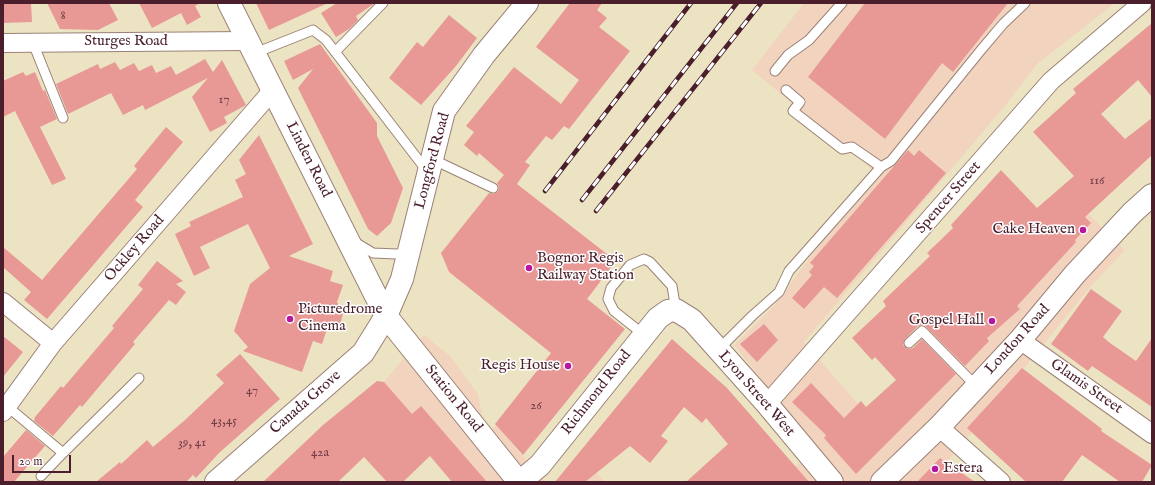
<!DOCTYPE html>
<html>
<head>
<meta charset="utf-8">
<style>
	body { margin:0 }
	#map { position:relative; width:1155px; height:485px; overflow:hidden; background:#ece3c3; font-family:"IM FELL English",serif }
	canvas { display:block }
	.frame { position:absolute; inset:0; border:4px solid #4a1f2b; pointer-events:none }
	.scale { position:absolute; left:12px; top:455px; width:59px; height:18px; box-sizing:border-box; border:2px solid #4a1f2b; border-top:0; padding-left:5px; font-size:12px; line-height:14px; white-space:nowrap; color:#4a1f2b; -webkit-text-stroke:3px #fff; paint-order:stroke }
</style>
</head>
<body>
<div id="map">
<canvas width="1155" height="485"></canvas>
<div class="frame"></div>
<div class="scale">20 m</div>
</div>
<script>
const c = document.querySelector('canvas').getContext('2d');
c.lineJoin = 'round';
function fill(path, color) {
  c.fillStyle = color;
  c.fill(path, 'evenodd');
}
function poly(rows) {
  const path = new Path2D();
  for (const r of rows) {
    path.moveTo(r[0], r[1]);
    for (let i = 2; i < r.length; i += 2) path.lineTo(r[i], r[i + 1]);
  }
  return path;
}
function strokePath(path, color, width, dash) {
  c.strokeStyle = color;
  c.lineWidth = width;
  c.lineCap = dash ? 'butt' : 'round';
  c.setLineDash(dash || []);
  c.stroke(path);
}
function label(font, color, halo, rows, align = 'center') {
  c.font = font + ' "IM FELL English",serif';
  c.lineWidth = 3;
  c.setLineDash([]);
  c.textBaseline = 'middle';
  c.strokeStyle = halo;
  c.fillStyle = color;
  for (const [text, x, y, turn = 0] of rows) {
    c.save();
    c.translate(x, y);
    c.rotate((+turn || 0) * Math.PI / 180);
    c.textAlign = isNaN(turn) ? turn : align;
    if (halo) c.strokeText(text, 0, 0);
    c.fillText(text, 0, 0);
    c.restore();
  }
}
fill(poly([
	[804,3,1115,3,1037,64,1005,106,804,342,866,413,1069,195,1125,250,1092,285,931,482,779,482,816,448,734,345,774,306,874,171,752,70],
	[424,335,450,356,478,394,482,414,490,431,496,425,545,482,454,482,382,384],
	[590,466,605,482,552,482]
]), '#f2d4be');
fill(poly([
	[3,3,31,3,32,22,3,23],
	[47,3,109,3,118,20,98,30,60,29],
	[139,3,200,3,195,6,201,17,187,25,181,13,152,28],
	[256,3,328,3,269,30],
	[337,3,375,3,356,16,358,20,349,29,336,37,321,13],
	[570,3,602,3,597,10,607,18,599,27,630,51,569,129,564,126,552,140,546,136,525,162,530,165,517,184,616,261,587,299,625,329,523,455,495,424,551,353,449,272,441,253,489,193,494,194,498,191,499,187,497,183,504,175,479,153,477,156,464,145,474,132,466,126,514,67,561,104,579,80,536,47],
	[865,3,1008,3,953,72,942,63,885,139,808,77],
	[449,15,477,38,456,66,421,105,389,78,417,42,423,47],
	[1152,23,1152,97,1138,80,1101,114,1125,139,1152,118,1152,155,1085,217,1091,223,1075,240,1076,242,1017,306,1020,309,987,338,989,341,965,366,924,325,918,326,905,339,903,345,908,349,913,348,922,339,956,374,856,474,824,438,826,435,792,402,811,383,844,418,861,401,866,407,896,380,875,357,872,360,852,338,886,306,883,301,930,256,927,253,953,228,951,225,1001,170,1037,208,1074,176,1033,132,1076,93,1073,89],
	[320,44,377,123,377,136,403,188,391,223,377,236,368,229,298,88,313,69,293,80,284,61],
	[205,59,213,72,222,60,246,105,224,117,227,123,210,132,192,97,208,78,145,110,143,105,123,115,111,93,68,114,56,84,98,64,100,69,115,62,120,70,134,63,139,71,152,65,156,73,171,66,176,75],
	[23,72,26,76,35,72,43,91,45,90,57,119,40,127,66,179,52,185,15,111,3,117,3,81],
	[166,127,183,142,135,200,143,207,47,319,24,300,31,292,3,267,3,247,42,280,137,169,134,166],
	[259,135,313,244,289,256,333,271,330,281,343,285,337,302,343,313,340,325,327,329,322,344,313,341,302,372,243,351,248,347,234,331,250,284,270,268,248,224,200,247,210,268,194,276,175,234,191,226,189,222,243,197,235,180,246,174,239,160],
	[908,150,914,156,919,150,946,173,837,298,824,287,804,309,792,298,812,275,809,272,814,266,810,263],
	[157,261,183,281,176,284,186,292,176,305,169,300,133,342,135,344,82,407,80,405,53,436,34,421,35,417,61,386,63,388,114,328,112,326,143,289,138,285],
	[1091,289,1122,311,1103,337,1110,343,1136,361,1152,338,1152,407,1092,366,1088,371,1051,344],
	[764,324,778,340,757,362,740,344],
	[3,336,23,352,3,377],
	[672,339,727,388,809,482,686,482,728,444,706,418,702,423,684,407,661,436,668,441,650,463,630,446,585,482,555,482],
	[240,354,280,399,219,453,196,478,193,475,186,482,96,482,120,462,121,464,147,440,153,447,185,420,224,383,216,375],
	[1022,368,1102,429,1101,431,1152,465,1142,482,1120,482,1082,455,1062,482,1026,482,967,428],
	[377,381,384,382,412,414,421,406,487,482,452,482,430,456,403,482,387,482,364,457,338,482,263,482,323,425],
	[26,430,45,446,14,482,3,482,3,457],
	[940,458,975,482,917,482]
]), '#e89996');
const lane = poly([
	[33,43,63,118],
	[335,52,383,3],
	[255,53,313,30,326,40,427,171],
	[775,71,788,55,809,40,842,3],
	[786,90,800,102,793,111,842,149,852,147,881,167],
	[432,159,493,188],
	[353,241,373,253,397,254,408,251],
	[643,334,614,311,608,299,611,288,630,265,644,259,650,262,672,286,676,310],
	[909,343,922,331,976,386],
	[718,350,752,316,779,292,789,271,881,167,891,161,981,50,1003,24,1025,3],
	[8,407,63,453,139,378],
	[41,476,63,453]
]);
const street = poly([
	[3,43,248,41],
	[3,302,53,343],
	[1020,340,1152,434],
	[767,404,1051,81,1142,3],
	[3,412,53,343,272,91],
	[939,427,1001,482]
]);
const secondary = poly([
	[229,3,386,316,519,482],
	[216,482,363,353,386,316,402,279,444,111,484,55,527,3],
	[520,482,540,465,658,318,668,311,676,310,692,320,767,404,832,482],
	[882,482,939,427,1020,340,1075,274,1132,213,1152,195]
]);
strokePath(lane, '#9b8177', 11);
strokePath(street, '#9b8177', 20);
strokePath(secondary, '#9b8177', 24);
strokePath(lane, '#fff', 9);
strokePath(street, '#fff', 18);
strokePath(secondary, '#fff', 22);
const rail = poly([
	[545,191,691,3],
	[582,200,737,3],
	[596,211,761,3]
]);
strokePath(rail, '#4a1f2b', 4.5);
strokePath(rail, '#fff', 3, [9]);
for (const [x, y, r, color] of [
	[1083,230,4,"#b5179e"],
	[529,268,4,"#b5179e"],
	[290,319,4,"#b5179e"],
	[992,321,4,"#b5179e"],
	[568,366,4,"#b5179e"],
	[935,469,4,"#b5179e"]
]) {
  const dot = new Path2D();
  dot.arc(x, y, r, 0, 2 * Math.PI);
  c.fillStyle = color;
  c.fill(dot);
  strokePath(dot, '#fff', 1.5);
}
label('13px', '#723e46', null, [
	["8",63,16],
	["17",224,100],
	["116",1097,181],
	["47",252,391],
	["26",536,406],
	["43,45",224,421],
	["39, 41",192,443],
	["42a",320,453]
]);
label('15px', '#4a1f2b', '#fff', [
	["Sturges Road",126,42],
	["Linden Road",308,160,63],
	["Longford Road",433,161,-75],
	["Spencer Street",949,198,-49],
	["Ockley Road",135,249,-49],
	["London Road",1018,340,-48],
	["Glamis Street",1086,387,35],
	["Richmond Road",597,393,-52],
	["Lyon Street West",756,394,49],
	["Station Road",453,399,51],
	["Canada Grove",306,403,-41]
]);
label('15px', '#4a1f2b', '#fff', [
	["Cake Heaven",1075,230],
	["Bognor Regis",537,259,"left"],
	["Railway Station",537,276,"left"],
	["Picturedrome",298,310,"left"],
	["Cinema",298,327,"left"],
	["Gospel Hall",984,321],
	["Regis House",560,366],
	["Estera",943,469,"left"]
], 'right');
</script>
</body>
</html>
